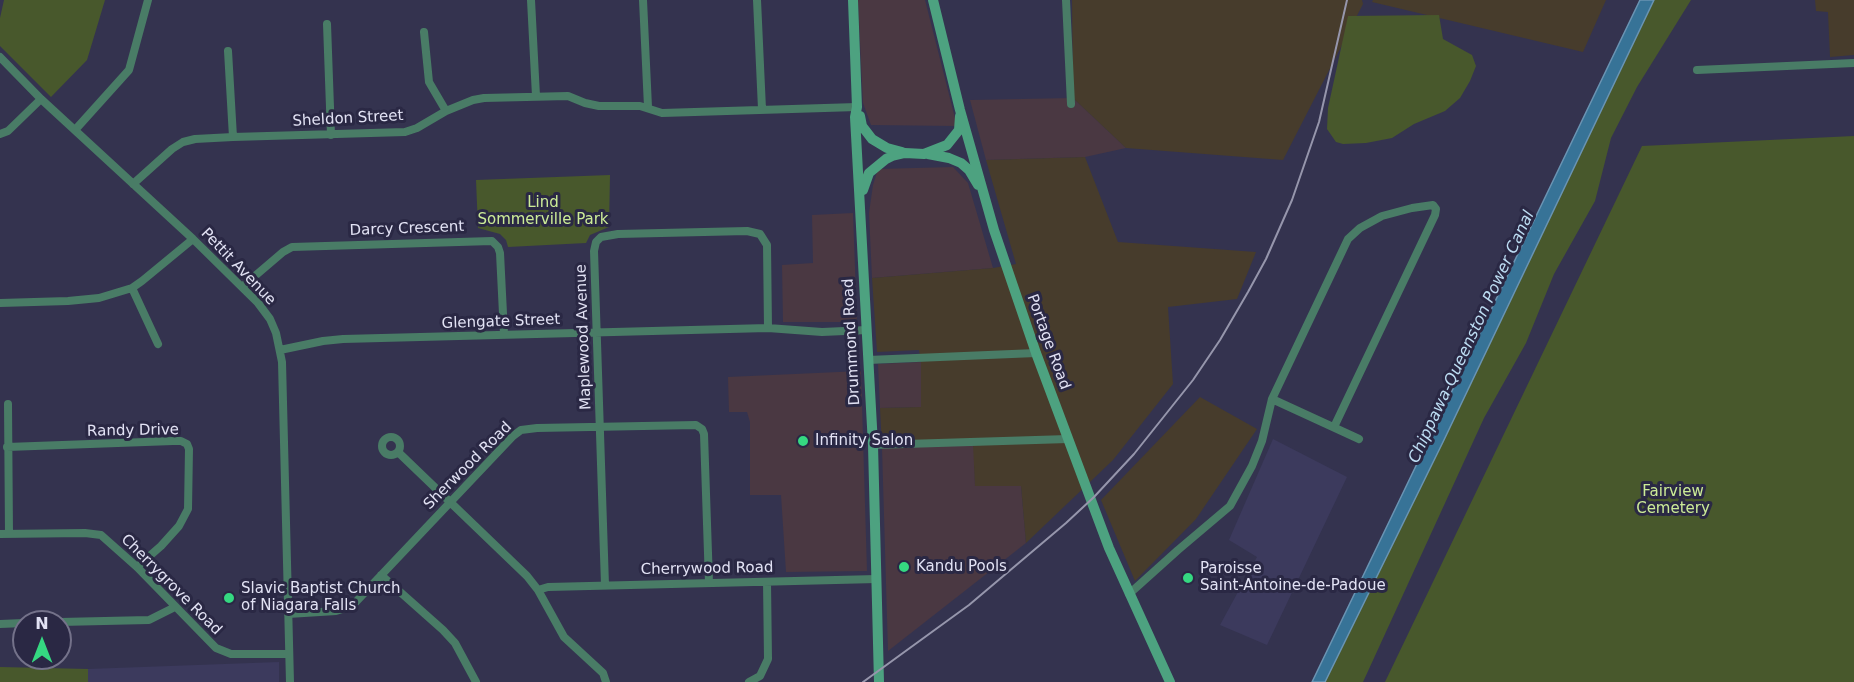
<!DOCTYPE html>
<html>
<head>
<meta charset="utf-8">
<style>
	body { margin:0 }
	#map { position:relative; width:1854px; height:682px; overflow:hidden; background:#34334f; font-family:"DejaVu Sans",sans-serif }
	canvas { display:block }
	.north { position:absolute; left:12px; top:610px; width:60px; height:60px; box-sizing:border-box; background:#2a2844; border:2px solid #74728a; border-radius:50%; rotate:0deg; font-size:16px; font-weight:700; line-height:24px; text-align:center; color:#e2e2f4 }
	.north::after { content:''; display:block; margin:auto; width:21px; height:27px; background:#35d881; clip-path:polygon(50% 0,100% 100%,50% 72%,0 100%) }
</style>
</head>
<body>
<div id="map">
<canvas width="1854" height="682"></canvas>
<div class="north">N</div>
</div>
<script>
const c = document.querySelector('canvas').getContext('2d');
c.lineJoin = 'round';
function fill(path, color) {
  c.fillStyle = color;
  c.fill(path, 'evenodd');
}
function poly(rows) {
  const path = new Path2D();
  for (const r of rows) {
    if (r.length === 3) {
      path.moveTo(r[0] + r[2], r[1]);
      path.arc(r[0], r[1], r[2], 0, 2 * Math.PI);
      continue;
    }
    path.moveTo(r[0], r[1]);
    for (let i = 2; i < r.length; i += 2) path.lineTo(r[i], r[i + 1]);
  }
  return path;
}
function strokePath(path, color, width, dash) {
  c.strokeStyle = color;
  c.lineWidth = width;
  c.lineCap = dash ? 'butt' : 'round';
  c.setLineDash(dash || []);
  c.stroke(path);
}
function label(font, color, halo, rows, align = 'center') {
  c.font = font + ' "DejaVu Sans",sans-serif';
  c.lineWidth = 6;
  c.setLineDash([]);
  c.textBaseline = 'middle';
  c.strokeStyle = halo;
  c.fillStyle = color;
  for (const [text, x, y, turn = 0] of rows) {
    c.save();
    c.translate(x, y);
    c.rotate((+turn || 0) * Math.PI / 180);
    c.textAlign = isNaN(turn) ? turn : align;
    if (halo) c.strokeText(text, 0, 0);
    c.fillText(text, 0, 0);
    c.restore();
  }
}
fill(poly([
	[858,0,925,0,957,126,871,125,863,103],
	[1073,98,1126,148,1085,157,986,160,970,100],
	[953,167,968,183,993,268,872,278,869,213,873,185,878,169],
	[853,213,857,322,783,322,782,265,813,263,812,215],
	[921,362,922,407,880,408,878,364],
	[861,371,867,571,786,572,781,495,750,495,750,422,747,412,729,412,728,377],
	[974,444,975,486,1021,486,1026,543,888,651,882,448]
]), '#4a3842');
fill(poly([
	[1072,0,1362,0,1363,4,1283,160,1126,148,1073,98],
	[1373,0,1606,0,1583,52,1372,2],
	[1815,0,1854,0,1854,55,1830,57,1828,12,1816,11],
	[1085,157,1118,242,1256,252,1237,299,1168,307,1173,384,1113,460,1026,543,1021,486,975,486,973,444,882,448,880,408,921,407,921,362,919,350,877,352,872,278,993,268,1016,264,986,160],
	[1200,397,1257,429,1196,519,1135,581,1101,500]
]), '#473c2c');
fill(poly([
	[1273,439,1347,477,1267,645,1220,625,1257,557,1229,540],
	[279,662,279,682,88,682,88,669]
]), '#3c3a5d');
fill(poly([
	[4,0,105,0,87,60,51,97,0,46,0,18],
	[1652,0,1691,0,1637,87,1611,138,1595,201,1554,274,1526,343,1484,418,1363,682,1323,682],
	[1439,15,1443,39,1472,55,1476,66,1470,81,1460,98,1445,111,1414,124,1392,138,1366,143,1343,144,1336,142,1327,129,1328,108,1348,16],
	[1854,136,1854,682,1385,682,1642,146],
	[610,175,609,227,590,235,586,243,508,247,506,240,500,234,478,228,476,180],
	[0,667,88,669,88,682,0,682]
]), '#48582c');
const water = poly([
	[1640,0,1654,0,1443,442,1325,682,1312,682,1640,0]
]);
fill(water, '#377397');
strokePath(water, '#6a94b3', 1.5);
strokePath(poly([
	[531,0,536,96],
	[643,0,648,107],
	[757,0,762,109],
	[1066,0,1071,104],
	[327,24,331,135],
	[424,32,429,82,446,111],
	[228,51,233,137],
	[0,57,41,99,193,239,258,303,270,319,276,333,282,362,290,682],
	[1697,70,1854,63],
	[75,130,129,70,148,0],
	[0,134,8,131,41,99],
	[133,184,172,149,183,142,195,139,233,137,405,132,417,128,446,111,473,100,484,98,568,96,585,103,599,106,640,106,662,113,857,107],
	[242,287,283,252,292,247,492,241,498,247,500,253,504,334],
	[132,288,158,344],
	[0,303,68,301,99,298,132,288,142,281,193,239],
	[280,350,323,341,343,339,768,328,822,332,867,330],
	[868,360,1036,353],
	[1272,399,1359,439],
	[8,404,9,534],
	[391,446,9],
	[873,445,1068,439],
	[7,447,173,441,181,441,187,444,189,449,188,509,179,526,161,546,137,567],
	[398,452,527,576,538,590,564,637,603,673,606,682],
	[0,534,85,533,101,535,137,567,216,648,231,654,289,654],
	[381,575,443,630,455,643,476,682],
	[605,585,594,251,596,242,601,237,618,234,747,231,760,234,767,245,768,328],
	[538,590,548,587,877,579],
	[1129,594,1178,550,1230,506,1252,466,1262,441,1272,399,1348,239,1360,228,1382,216,1412,208,1433,205,1436,209,1435,215,1334,427],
	[288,614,336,611,352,606,513,436,521,430,537,428,696,425,702,429,704,434,709,583],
	[60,622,149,620,175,607],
	[0,624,24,623],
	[749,682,760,676,768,659,767,582]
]), '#497c66', 8);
strokePath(poly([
	[853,0,857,107,855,117,873,445,879,682],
	[933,0,960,110,994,230,1036,353,1109,548,1170,682],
	[860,116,862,126,872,139,887,148,902,152],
	[928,154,949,158,961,163,969,170,978,185],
	[863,190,869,173,886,159,892,156,905,153,924,154,947,145,959,130,960,116]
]), '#4da280', 10);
strokePath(poly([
	[863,682,969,605,1066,523,1094,497,1134,454,1193,380,1220,340,1248,292,1266,259,1292,200,1319,122,1347,0]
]), '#9696ac', 2);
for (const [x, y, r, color] of [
	[803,441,6,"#35d881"],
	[904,567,6,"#35d881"],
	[1188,578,6,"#35d881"],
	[229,598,6,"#35d881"]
]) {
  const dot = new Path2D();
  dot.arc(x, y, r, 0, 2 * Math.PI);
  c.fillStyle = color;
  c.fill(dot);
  strokePath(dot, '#2a2844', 2);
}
label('15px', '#e2e2f4', '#2a2844', [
	["Sheldon Street",348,119,-3],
	["Darcy Crescent",407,229,-2],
	["Pettit Avenue",238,267,46],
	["Glengate Street",501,322,-2],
	["Maplewood Avenue",584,337,-92],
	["Drummond Road",852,342,-93],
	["Portage Road",1048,342,70],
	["Randy Drive",133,431,-1],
	["Sherwood Road",468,466,-45],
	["Cherrywood Road",707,569,-1],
	["Cherrygrove Road",171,585,45]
]);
label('15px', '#ccec97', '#2a2844', [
	["Lind",543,203],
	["Sommerville Park",543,220],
	["Fairview",1673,492],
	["Cemetery",1673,509]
]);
label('15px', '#e2e2f4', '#2a2844', [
	["Infinity Salon",815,441],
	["Kandu Pools",916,567],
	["Paroisse",1200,569],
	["Saint-Antoine-de-Padoue",1200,586],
	["Slavic Baptist Church",241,589],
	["of Niagara Falls",241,606]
], 'left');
label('italic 16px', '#bdddf3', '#2a2844', [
	["Chippawa-Queenston Power Canal",1472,337,-65]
]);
</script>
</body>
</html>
